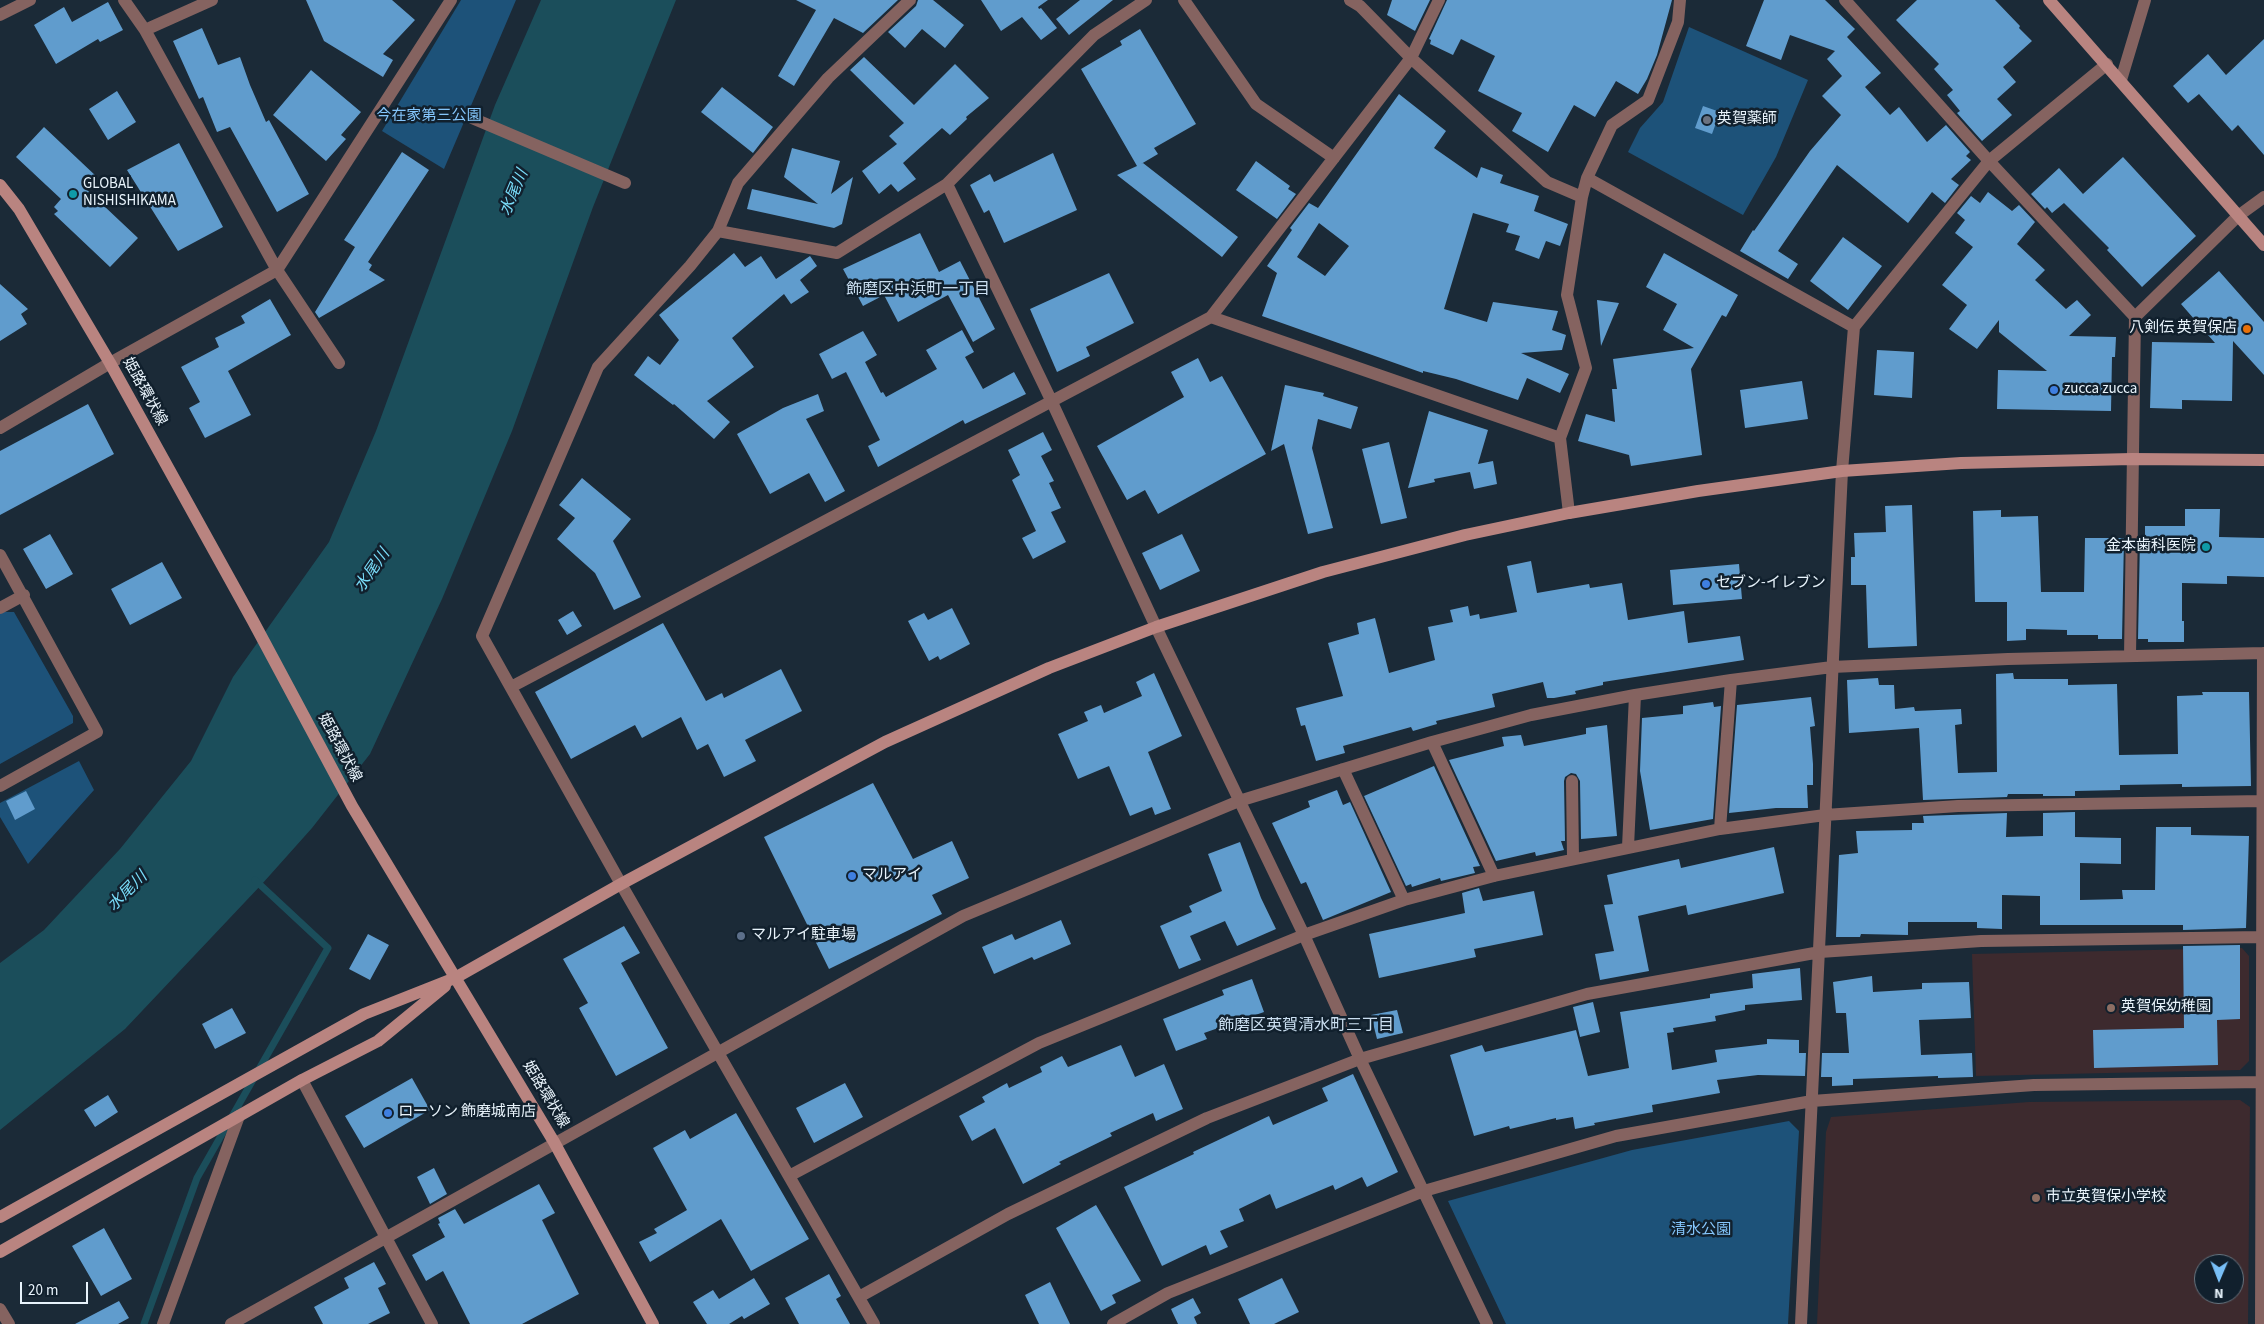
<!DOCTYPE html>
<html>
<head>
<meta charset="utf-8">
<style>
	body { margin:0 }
	#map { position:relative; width:2264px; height:1324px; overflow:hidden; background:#1b2a37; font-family:"Source Sans 3",sans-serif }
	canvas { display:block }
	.north { position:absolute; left:2194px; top:1254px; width:50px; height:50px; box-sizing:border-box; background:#11202d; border:1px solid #67747f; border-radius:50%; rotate:181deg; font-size:14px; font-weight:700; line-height:20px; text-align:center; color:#e8f3fb }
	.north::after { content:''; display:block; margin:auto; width:18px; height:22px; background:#78bff7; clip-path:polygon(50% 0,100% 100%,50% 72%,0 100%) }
	.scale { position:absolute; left:20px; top:1282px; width:68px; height:22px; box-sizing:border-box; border:2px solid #e8f3fb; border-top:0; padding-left:6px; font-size:15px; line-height:18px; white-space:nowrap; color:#e8f3fb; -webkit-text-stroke:4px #11202d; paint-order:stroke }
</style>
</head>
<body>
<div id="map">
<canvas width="2264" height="1324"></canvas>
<div class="north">N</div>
<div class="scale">20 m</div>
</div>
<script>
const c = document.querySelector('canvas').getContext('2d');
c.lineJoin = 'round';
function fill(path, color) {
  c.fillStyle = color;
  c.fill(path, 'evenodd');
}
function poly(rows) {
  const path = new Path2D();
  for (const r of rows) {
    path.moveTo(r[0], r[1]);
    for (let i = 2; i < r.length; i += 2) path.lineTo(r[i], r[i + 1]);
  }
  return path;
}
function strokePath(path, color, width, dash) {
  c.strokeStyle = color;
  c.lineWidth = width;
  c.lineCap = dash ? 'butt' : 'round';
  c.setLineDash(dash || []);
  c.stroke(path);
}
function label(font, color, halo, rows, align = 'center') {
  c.font = font + ' "Source Sans 3","Noto Sans JP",sans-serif';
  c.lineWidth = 5;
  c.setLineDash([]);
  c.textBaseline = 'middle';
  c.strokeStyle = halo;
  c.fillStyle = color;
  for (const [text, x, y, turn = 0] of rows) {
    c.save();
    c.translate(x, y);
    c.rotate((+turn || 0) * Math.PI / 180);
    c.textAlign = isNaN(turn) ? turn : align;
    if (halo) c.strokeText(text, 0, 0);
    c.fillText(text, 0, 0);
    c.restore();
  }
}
fill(poly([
	[2242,948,2249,956,2249,1061,2240,1070,1976,1076,1972,954],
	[2240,1100,2250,1107,2248,1324,1817,1324,1826,1132,1831,1117,2029,1102],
	[2204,1264,2234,1264,2234,1294,2204,1294]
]), '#3d2a2e');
fill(poly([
	[461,0,516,0,444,169,382,131],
	[1689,27,1808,80,1776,157,1743,215,1628,152,1640,128,1663,102],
	[0,612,14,612,73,716,73,723,0,764],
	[79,761,94,790,28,864,0,817,0,803],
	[1789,1121,1799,1131,1788,1324,1506,1324,1448,1201,1632,1150]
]), '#1d5279');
fill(poly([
	[541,0,676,0,593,207,512,431,442,599,370,754,312,828,262,884,125,1029,0,1130,0,963,44,930,120,849,191,761,233,677,329,542,376,431,495,105]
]), '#1b4e5b');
strokePath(poly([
	[144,1324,197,1178,328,948,255,880]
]), '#1b4e5b', 7);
fill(poly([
	[306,0,392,0,415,20,383,54,393,60,383,77,324,41],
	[796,0,898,0,863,33,834,18,794,86,778,76,816,10],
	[918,0,933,0,964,25,945,48,922,29,905,48,888,32,916,6],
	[981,0,1048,0,1038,7,1039,9,1041,8,1057,28,1041,40,1022,17,1001,31],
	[1080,0,1113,0,1069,35,1056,19],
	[1392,0,1430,0,1415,31,1387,15],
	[1447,0,1672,0,1657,55,1647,79,1638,94,1616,81,1595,117,1574,105,1548,152,1512,131,1522,113,1478,91,1495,56,1461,39,1453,55,1430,44,1431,40,1429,39],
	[1764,0,1825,0,1855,29,1847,37,1881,73,1865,87,1890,115,1899,107,1927,142,1946,125,1970,152,1966,156,1971,160,1951,179,1959,185,1945,203,1932,192,1908,223,1837,165,1778,251,1798,264,1788,279,1740,251,1753,230,1754,231,1810,151,1841,115,1822,96,1842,76,1827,59,1835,51,1790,35,1781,60,1746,46],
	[1917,0,1995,0,2020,26,2019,28,2032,41,2003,67,2016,82,1997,99,2012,115,1982,141,1957,113,1960,111,1947,95,1953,90,1934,69,1939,64,1896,20],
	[108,2,123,30,100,42,98,39,56,64,34,25,64,7,72,22],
	[202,28,218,65,240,57,250,85,266,122,269,120,309,194,277,212,230,127,217,132,203,97,199,99,173,41],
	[1140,29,1196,124,1154,148,1158,154,1141,164,1143,163,1238,237,1222,257,1117,175,1137,166,1081,69,1122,45,1120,41],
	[2264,39,2264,155,2238,125,2232,131,2199,94,2188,103,2173,86,2208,54,2226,75],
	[864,57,914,105,955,64,989,98,966,117,967,119,950,135,942,128,903,163,916,179,898,192,891,184,879,194,862,171,897,144,889,136,904,123,850,70],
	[311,70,361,112,341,135,346,139,326,161,273,115],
	[722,87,773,127,753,153,701,112],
	[117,91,136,122,108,140,89,109],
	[1399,94,1446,131,1434,148,1477,178,1481,167,1503,175,1500,183,1539,196,1534,211,1568,224,1560,246,1546,241,1539,259,1515,250,1520,236,1506,232,1509,224,1473,213,1444,309,1487,322,1493,302,1558,311,1552,330,1566,335,1562,350,1521,353,1569,374,1560,393,1527,378,1518,400,1456,379,1423,371,1423,373,1262,316,1277,273,1267,266,1292,230,1290,228,1309,203,1318,208],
	[1319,223,1349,246,1325,276,1297,257],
	[1703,106,1720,112,1712,134,1695,128],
	[44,127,97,177,86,189,138,238,110,267,54,214,58,211,54,207,61,199,16,157],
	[179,143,223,227,178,251,127,170],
	[792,148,840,161,831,194,853,177,842,224,834,228,747,209,752,189,818,204,784,177],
	[402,152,429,170,368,262,372,265,369,270,385,280,319,318,315,312,355,247,344,240],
	[1053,153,1077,210,1004,243,989,210,984,213,970,185,990,174,994,182],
	[2123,157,2196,236,2142,287,2107,250,2109,248,2064,203,2052,213,2047,207,2045,209,2031,194,2059,168,2083,194],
	[1256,161,1290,186,1288,189,1296,194,1277,219,1236,190],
	[1988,192,2012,211,2019,205,2035,222,2017,244,2045,270,2035,280,2066,309,2077,300,2091,315,2069,336,2116,337,2115,357,2112,357,2111,411,1997,409,1998,370,2047,371,1999,332,1999,320,1977,349,1949,329,1967,305,1942,285,1973,247,1955,233,1965,220,1957,213,1971,196,1980,203],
	[920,233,939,272,960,261,995,329,973,342,948,295,898,322,884,295,863,306,843,269],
	[1843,237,1882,266,1848,310,1810,281],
	[734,253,745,267,761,256,776,279,810,256,817,266,800,280,809,292,791,304,784,294,732,338,754,367,707,401,730,422,714,439,674,404,673,405,634,375,648,356,660,365,679,340,659,315],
	[1664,253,1738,295,1726,317,1722,315,1691,369,1702,455,1631,466,1629,455,1578,441,1586,414,1615,422,1612,389,1617,389,1613,359,1694,348,1663,330,1677,304,1646,287],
	[2219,271,2264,322,2264,375,2233,341,2232,401,2182,400,2182,409,2150,408,2152,342,2215,343,2181,304],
	[1109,273,1134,323,1086,347,1090,356,1057,372,1030,309],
	[0,284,28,309,21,314,27,324,0,341],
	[270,299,291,335,228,371,251,415,205,438,189,408,200,402,181,367,219,347,215,338,245,323,241,316],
	[1597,300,1619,303,1601,346],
	[962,330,974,352,965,357,983,389,1014,372,1026,394,965,424,963,420,878,467,868,446,880,440,846,372,832,379,819,354,863,331,877,355,865,362,881,393,883,392,886,397,937,369,926,350],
	[1877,350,1914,352,1912,398,1874,395],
	[1198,358,1210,382,1222,376,1266,454,1158,514,1145,490,1127,500,1097,446,1184,397,1171,372],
	[1802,381,1808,419,1745,428,1740,390],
	[1285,385,1324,393,1323,396,1358,407,1351,429,1318,419,1312,448,1333,528,1308,534,1284,444,1271,451],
	[818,394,824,411,806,419,845,491,825,502,809,473,770,494,737,434,783,408],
	[88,404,114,454,0,515,0,451],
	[1429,411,1488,430,1478,464,1493,461,1497,484,1474,489,1470,472,1434,479,1435,482,1408,488],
	[1043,432,1052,450,1041,456,1054,481,1049,483,1061,508,1051,512,1066,542,1033,559,1022,538,1036,531,1012,480,1020,475,1008,450],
	[1389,442,1407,518,1381,524,1362,449],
	[582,478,631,519,613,541,641,597,614,610,595,573,557,539,575,518,559,505],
	[1912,505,1917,646,1868,648,1866,585,1851,585,1851,557,1855,557,1854,533,1886,532,1885,506],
	[2185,509,2220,509,2219,537,2264,538,2264,577,2227,576,2227,584,2182,583,2182,621,2184,621,2184,642,2148,642,2148,639,2138,639,2140,539,2145,539,2145,526,2185,526],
	[2001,510,2001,517,2038,516,2041,592,2084,592,2085,538,2124,538,2122,639,2098,639,2098,635,2067,635,2067,630,2026,629,2026,640,2007,641,2007,602,1975,602,1973,511],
	[50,534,73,574,46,589,23,549],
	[1182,534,1200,571,1160,590,1142,553],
	[1531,561,1537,593,1589,584,1590,588,1622,583,1628,620,1684,611,1688,643,1740,636,1744,660,1603,682,1603,685,1575,691,1576,694,1554,698,1547,698,1543,682,1492,694,1495,707,1436,721,1437,724,1413,731,1411,727,1343,746,1345,753,1316,761,1305,725,1301,726,1296,708,1343,696,1328,643,1359,634,1357,623,1375,618,1389,673,1435,660,1428,627,1453,622,1450,610,1468,606,1470,616,1479,614,1480,619,1517,612,1507,566],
	[162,562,182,598,130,625,111,589],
	[1739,564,1742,599,1673,605,1670,570],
	[952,608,970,644,940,660,938,656,929,661,908,621,924,613,928,620],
	[573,611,582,626,567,635,558,620],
	[663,623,706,701,722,693,724,698,781,669,802,711,745,740,756,761,724,777,708,744,697,750,681,717,642,738,635,725,571,759,535,692],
	[1154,673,1182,736,1148,752,1171,809,1155,815,1152,807,1130,816,1109,766,1078,779,1058,734,1088,721,1084,712,1101,705,1104,713,1142,696,1136,682],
	[2013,673,2014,679,2068,679,2068,685,2117,684,2119,755,2178,754,2177,696,2203,695,2202,692,2249,692,2251,786,2182,787,2182,784,2120,785,2120,790,2075,791,2075,796,2043,796,2043,794,2008,794,2007,797,1923,800,1919,728,1849,733,1847,680,1878,678,1879,685,1894,685,1895,709,1914,707,1915,711,1961,709,1962,724,1955,725,1958,773,1997,772,1996,674],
	[1811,697,1815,726,1810,727,1813,764,1813,785,1807,785,1808,808,1776,808,1729,813,1737,705],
	[1713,702,1714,707,1721,706,1713,819,1650,830,1640,771,1642,718,1683,714,1683,706],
	[1607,725,1617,836,1581,839,1580,781,1576,774,1571,773,1565,777,1564,781,1565,841,1561,841,1564,850,1536,856,1535,852,1496,861,1449,760,1504,746,1502,737,1521,735,1524,746,1586,734,1586,728],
	[1434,766,1480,866,1473,867,1475,873,1441,881,1440,878,1412,887,1411,884,1406,886,1364,796],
	[873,783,913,859,952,841,969,878,932,895,942,914,829,969,764,837],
	[1337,790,1343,805,1350,802,1391,892,1323,920,1306,882,1301,884,1272,823,1310,807,1308,801],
	[26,791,35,809,15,820,6,801],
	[2075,812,2075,837,2121,838,2121,864,2080,863,2080,900,2123,899,2122,890,2155,890,2156,827,2191,827,2191,835,2249,836,2246,928,2183,930,2183,925,2040,925,2040,896,2002,895,2002,929,1977,928,1977,922,1908,922,1908,935,1861,934,1860,937,1836,937,1839,855,1858,853,1856,831,1912,830,1912,823,1924,823,1923,816,2007,813,2006,837,2043,836,2043,813],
	[1240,842,1261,898,1276,929,1237,946,1225,921,1190,936,1201,960,1179,969,1160,926,1192,912,1189,906,1222,891,1208,854],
	[1774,847,1784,893,1688,915,1686,905,1638,916,1649,971,1600,980,1595,954,1614,951,1604,905,1613,904,1607,875,1679,859,1681,868],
	[1479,888,1483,901,1534,891,1543,935,1474,949,1476,957,1379,978,1369,934,1465,913,1462,893],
	[1061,920,1071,944,1034,960,1032,957,994,974,982,947,1012,934,1015,940],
	[624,926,640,953,621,963,668,1048,616,1076,579,1008,588,1003,563,959],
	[368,934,389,945,370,980,349,969],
	[2240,945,2240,1019,2217,1020,2218,1065,2094,1068,2093,1030,2184,1028,2183,946],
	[1800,968,1802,1000,1745,1005,1745,1010,1715,1016,1716,1021,1673,1028,1674,1032,1667,1033,1672,1070,1717,1062,1715,1050,1767,1044,1767,1039,1799,1040,1799,1053,1806,1053,1805,1076,1758,1075,1717,1080,1720,1093,1652,1105,1653,1112,1594,1123,1595,1125,1575,1129,1573,1117,1556,1120,1556,1118,1510,1129,1509,1126,1474,1136,1450,1055,1482,1045,1485,1052,1576,1030,1588,1076,1629,1068,1620,1012,1710,998,1710,994,1753,988,1752,974],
	[1872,976,1873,992,1922,989,1922,983,1969,982,1971,1018,1919,1020,1921,1055,1972,1053,1973,1077,1938,1078,1938,1076,1853,1079,1853,1085,1832,1086,1832,1077,1821,1077,1822,1053,1849,1053,1846,1013,1836,1013,1833,982],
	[1252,979,1264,1012,1204,1033,1207,1039,1176,1051,1163,1019,1224,995,1222,990],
	[1593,1002,1600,1032,1580,1037,1573,1007],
	[232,1008,246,1033,215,1049,202,1024],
	[1397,1010,1403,1033,1377,1039,1371,1015],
	[1121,1045,1135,1077,1164,1064,1183,1109,1156,1121,1153,1113,1110,1133,1112,1136,1059,1162,1061,1164,1023,1184,995,1128,972,1141,959,1116,985,1102,982,1097,1007,1083,1009,1088,1042,1072,1040,1067,1062,1056,1068,1067],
	[1353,1074,1398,1172,1367,1187,1362,1177,1335,1190,1333,1185,1276,1209,1270,1194,1239,1209,1244,1221,1220,1231,1228,1247,1210,1255,1206,1245,1162,1266,1124,1187,1194,1154,1193,1152,1269,1116,1273,1125,1328,1101,1322,1088],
	[412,1078,430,1110,364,1148,345,1116],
	[845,1083,863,1117,814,1143,796,1108],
	[108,1095,118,1112,95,1127,84,1110],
	[736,1113,809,1239,751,1271,721,1219,650,1262,639,1242,657,1233,654,1229,687,1210,653,1148,685,1130,690,1139],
	[434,1168,447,1194,430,1204,417,1177],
	[539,1184,555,1213,542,1220,579,1294,522,1324,470,1324,443,1271,426,1281,412,1255,445,1237,438,1224,440,1223,438,1218,455,1209,464,1224],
	[1096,1205,1141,1281,1112,1295,1116,1303,1101,1311,1056,1228],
	[104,1228,132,1279,101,1296,72,1246],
	[374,1262,386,1284,378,1288,390,1313,368,1324,323,1324,314,1307,349,1288,344,1278],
	[829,1274,841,1296,836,1299,850,1324,799,1324,785,1298],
	[754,1278,770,1304,744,1319,742,1316,729,1324,707,1324,693,1302,713,1290,719,1299],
	[1282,1278,1299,1312,1274,1324,1250,1324,1238,1299],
	[1050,1282,1070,1324,1039,1324,1025,1295],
	[1193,1298,1201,1313,1194,1317,1197,1324,1178,1324,1171,1309],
	[119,1301,129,1318,118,1324,75,1324]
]), '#609ccd');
strokePath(poly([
	[124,0,145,30,277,270,339,363],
	[1184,0,1256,104,1334,158],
	[1350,0,1360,6,1411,58,1547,182,1582,197],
	[1845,0,1989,161,2135,317],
	[0,15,30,0],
	[145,30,212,0],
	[2121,80,2145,0],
	[472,118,625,183],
	[1587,178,1854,327],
	[947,184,1051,400,1156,627,1304,935,1360,1059,1487,1324],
	[718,231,837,253,947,184,1094,35,1146,0],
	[1211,317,1411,58,1439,0],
	[0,428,110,363,277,270,451,0],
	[1569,513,1560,438,1586,368,1567,295,1582,197,1587,178,1612,125,1648,100,1678,22,1680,0],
	[0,555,97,732,0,786],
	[0,608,24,595],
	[2130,656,2135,317,2238,216,2264,197],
	[511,687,1211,317,1560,438],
	[1432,742,1494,876],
	[1343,769,1404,900],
	[1572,781,1573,859],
	[1720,829,1731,680],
	[1628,847,1635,695],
	[302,1080,432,1324],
	[789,1176,1039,1043,1304,935,1404,900,1494,876,1720,829,1825,815,1958,806,2263,801],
	[859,1297,1008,1214,1207,1118,1360,1059,1587,994,1820,952,1981,941,2262,937],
	[0,1309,9,1324],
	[163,1324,239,1116],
	[231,1324,963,916,1239,801,1432,742,1531,715,1635,695,1731,680,1832,667,2008,659,2264,653],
	[874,1324,621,884,482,636,598,367,690,266,718,231,738,183,828,78,910,0],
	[1113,1324,1168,1293,1424,1191,1616,1136,1812,1101,2034,1085,2264,1082],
	[1801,1324,1842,471,1854,327,1989,161,2107,64],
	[2261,1324,2263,653]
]), '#856360', 12);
strokePath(poly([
	[2049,0,2264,245],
	[0,185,19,209,110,363,253,621,352,806,554,1142,653,1324],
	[0,1217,364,1014,455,978,621,884,885,742,1049,668,1156,627,1323,572,1465,535,1569,513,1698,491,1842,471,1961,463,2132,459,2264,460],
	[0,1252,302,1080,378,1041,445,986]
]), '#b98480', 12);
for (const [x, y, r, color] of [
	[1707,120,5,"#6b7280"],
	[73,194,5,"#0f9aa8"],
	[2247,329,5,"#e8710a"],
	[2054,390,5,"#3f7fe0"],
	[2206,547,5,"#0f9aa8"],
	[1706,584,5,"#3f7fe0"],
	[852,876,5,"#3f7fe0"],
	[741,936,5,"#5c6f8a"],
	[2111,1008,5,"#8d6e63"],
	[388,1113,5,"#3f7fe0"],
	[2036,1198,5,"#8d6e63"]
]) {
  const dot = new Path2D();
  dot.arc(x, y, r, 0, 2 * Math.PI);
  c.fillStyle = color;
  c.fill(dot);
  strokePath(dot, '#11202d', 2);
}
label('15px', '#85c6fc', '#11202d', [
	["今在家第三公園",429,117],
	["清水公園",1701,1231]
]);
label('15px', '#e8f3fb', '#11202d', [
	["英賀薬師",1717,120],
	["GLOBAL",83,185],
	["NISHISHIKAMA",83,202],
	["八剣伝 英賀保店",2237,329,"right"],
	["zucca zucca",2064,390],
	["金本歯科医院",2196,547,"right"],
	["セブン-イレブン",1716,584],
	["マルアイ",862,876],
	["マルアイ駐車場",751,936],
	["英賀保幼稚園",2121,1008],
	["ローソン 飾磨城南店",398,1113],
	["市立英賀保小学校",2046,1198]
], 'left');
label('15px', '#e8f3fb', '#11202d', [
	["姫路環状線",144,392,61],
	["姫路環状線",339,748,62],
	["姫路環状線",545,1095,59]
]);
label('italic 16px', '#79dcf9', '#11202d', [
	["水尾川",515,193,-67],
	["水尾川",373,571,-55],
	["水尾川",128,892,-45]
]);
label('16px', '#cbdff1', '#11202d', [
	["飾磨区中浜町一丁目",918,290],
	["飾磨区英賀清水町三丁目",1306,1026]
]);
</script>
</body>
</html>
